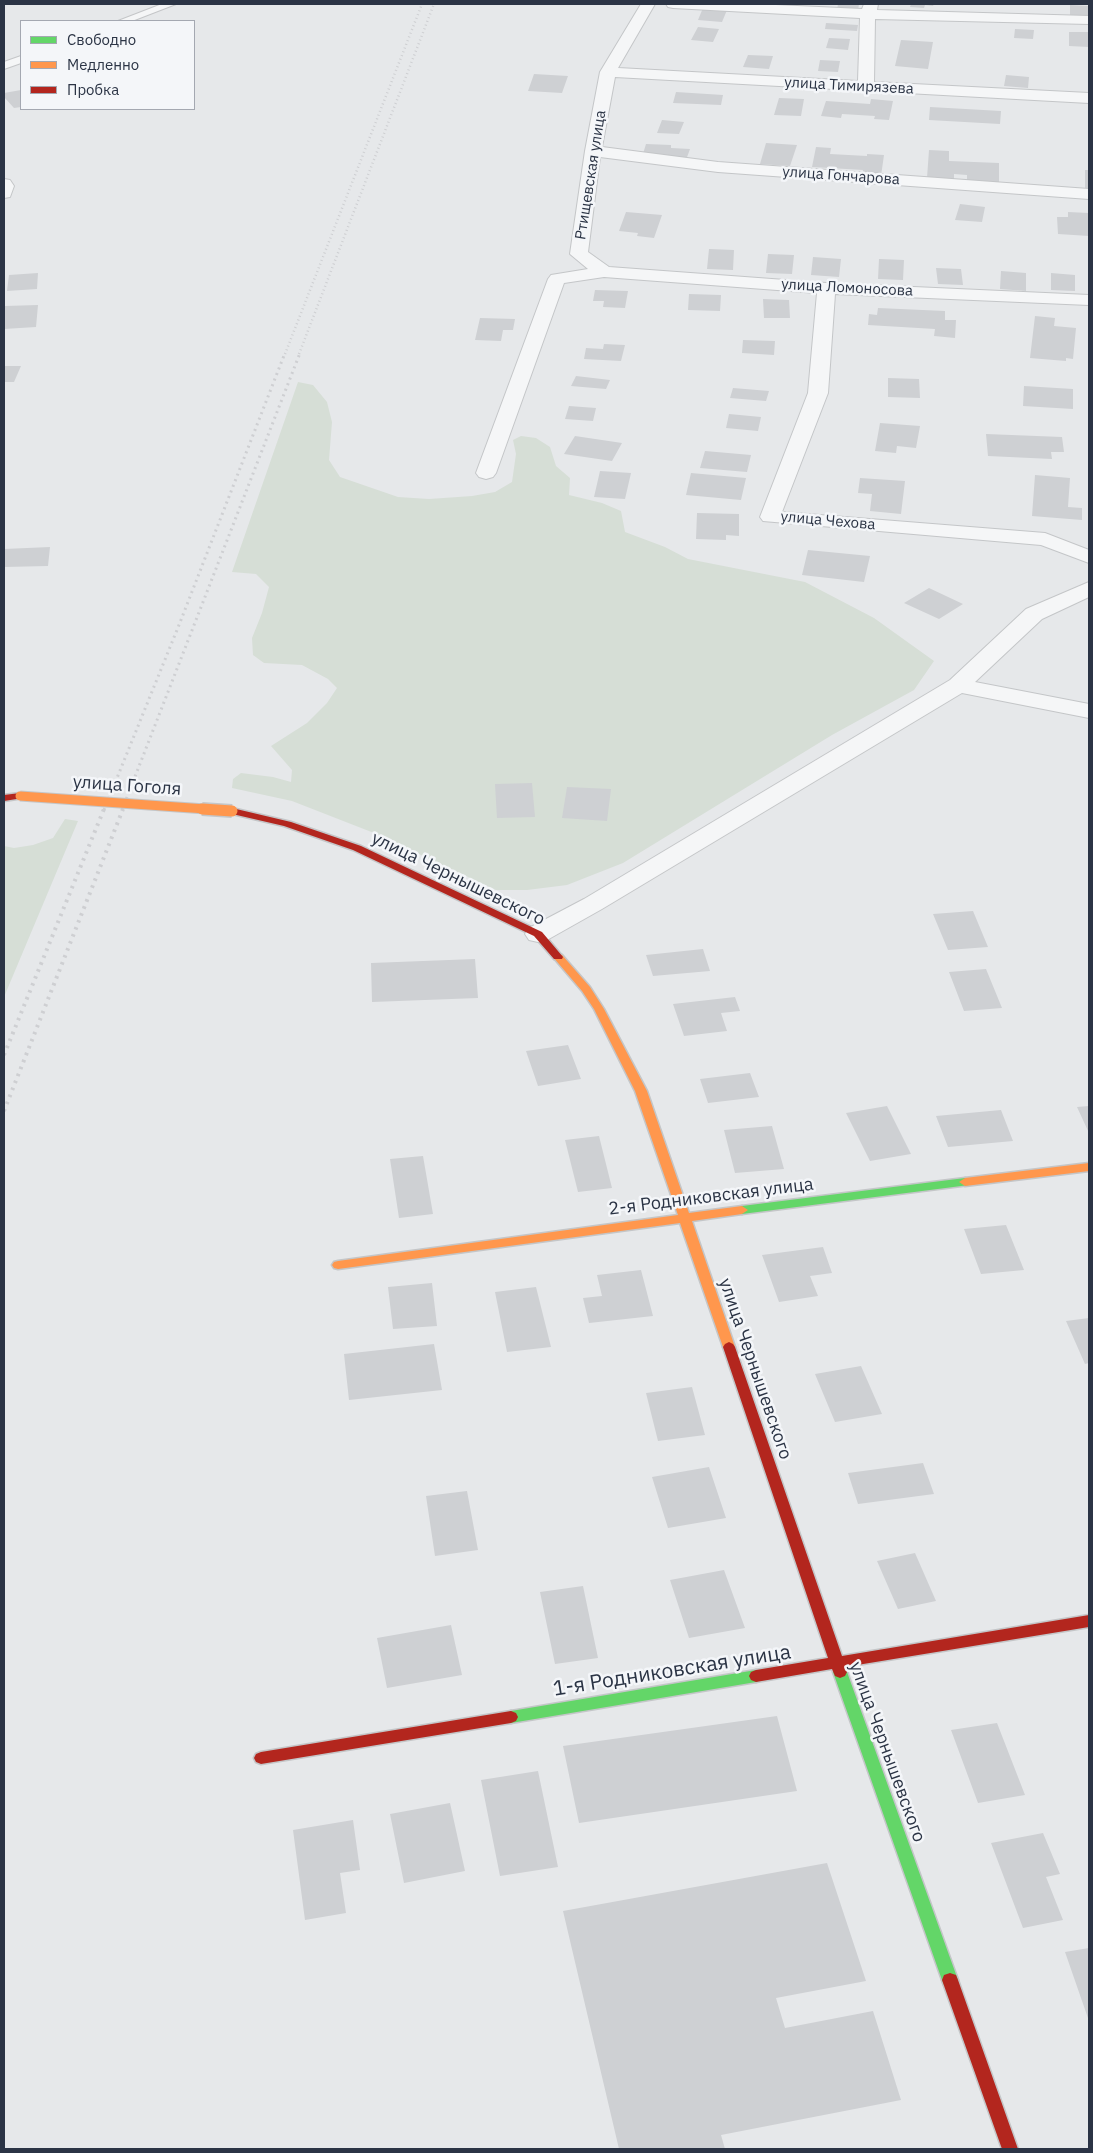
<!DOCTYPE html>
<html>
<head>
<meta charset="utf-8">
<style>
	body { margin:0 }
	#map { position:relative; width:1093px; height:2153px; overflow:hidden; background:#e6e8ea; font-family:"IBM Plex Sans",sans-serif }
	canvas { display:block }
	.frame { position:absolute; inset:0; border:5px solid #2b3445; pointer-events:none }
	.legend { position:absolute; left:20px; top:20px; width:175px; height:90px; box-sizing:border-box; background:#f4f6f9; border:1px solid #a4a8b1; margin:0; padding:6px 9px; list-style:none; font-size:15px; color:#2b3445 }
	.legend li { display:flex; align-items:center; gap:10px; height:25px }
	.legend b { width:25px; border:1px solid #a4a8b1 }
</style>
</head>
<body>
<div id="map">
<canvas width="1093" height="2153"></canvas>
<div class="frame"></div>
<ul class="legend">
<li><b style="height:6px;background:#63d668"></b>Свободно</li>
<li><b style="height:6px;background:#ff974d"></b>Медленно</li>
<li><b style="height:6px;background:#b3261e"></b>Пробка</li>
</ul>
</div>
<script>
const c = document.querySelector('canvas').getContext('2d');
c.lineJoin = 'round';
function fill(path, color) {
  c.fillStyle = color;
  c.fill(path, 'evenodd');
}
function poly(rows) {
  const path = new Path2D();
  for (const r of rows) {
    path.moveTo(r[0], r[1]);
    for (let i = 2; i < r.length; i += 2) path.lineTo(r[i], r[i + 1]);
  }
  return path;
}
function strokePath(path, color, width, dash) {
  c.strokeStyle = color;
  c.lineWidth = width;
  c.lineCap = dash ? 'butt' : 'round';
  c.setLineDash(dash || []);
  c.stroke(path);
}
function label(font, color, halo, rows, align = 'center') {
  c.font = font + ' "IBM Plex Sans",sans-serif';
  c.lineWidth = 5;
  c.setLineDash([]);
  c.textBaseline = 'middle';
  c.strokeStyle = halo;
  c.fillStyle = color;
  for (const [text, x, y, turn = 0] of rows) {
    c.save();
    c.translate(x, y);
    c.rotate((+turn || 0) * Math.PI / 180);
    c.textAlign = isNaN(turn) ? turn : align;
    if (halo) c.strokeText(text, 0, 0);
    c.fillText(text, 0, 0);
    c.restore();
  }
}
fill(poly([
	[298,382,313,385,327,402,332,422,329,460,340,477,398,497,429,499,472,496,495,492,512,482,516,454,513,440,521,436,536,438,550,447,556,466,570,478,569,495,602,503,621,511,625,532,665,547,688,559,805,582,874,618,934,661,914,690,832,735,623,863,567,885,527,890,496,890,374,833,292,801,232,788,233,779,241,773,273,777,291,782,292,770,271,746,307,723,327,703,337,688,328,679,302,665,264,663,253,655,252,638,262,613,269,587,256,574,232,572],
	[65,819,78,821,4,997,4,846,14,848,33,845,53,838]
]), '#d6ded6');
fill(poly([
	[838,4,859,4,858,11,837,10],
	[911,4,934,4,933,6,925,5,924,8,910,7],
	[1070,5,1089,6,1089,16,1070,15],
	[703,8,727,10,722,22,698,20],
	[826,23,858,25,857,31,825,29],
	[698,27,719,29,713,42,691,40],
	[1015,29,1034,30,1033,39,1014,38],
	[1069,32,1088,32,1089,47,1069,46],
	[829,38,850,39,848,50,826,48],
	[901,40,933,42,928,69,895,66],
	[748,55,773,56,769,69,743,67],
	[820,60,840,61,838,72,818,71],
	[534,74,568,76,562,93,528,91],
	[1006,75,1029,77,1028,88,1004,86],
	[21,90,21,107,14,108,4,97,4,93],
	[676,92,723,95,721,105,673,103],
	[779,98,804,99,801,116,774,115],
	[871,99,893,101,889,120,874,119,875,116,842,114,841,118,821,116,826,101,870,104],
	[930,107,1001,111,1000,124,929,120],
	[662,120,684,122,679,134,657,133],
	[766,143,797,145,790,166,760,164],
	[646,144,671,145,671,148,690,149,686,160,642,157],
	[816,147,831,148,830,154,867,156,867,154,884,155,881,176,862,175,863,170,812,167],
	[929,150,949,151,949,161,999,163,999,183,967,181,967,175,954,174,954,179,927,178],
	[1085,170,1089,170,1089,189,1085,188],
	[960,204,985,207,982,222,955,220],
	[626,212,662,215,654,238,637,236,638,233,619,231],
	[1068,212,1089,213,1089,236,1058,234,1057,217,1068,217],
	[709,249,734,250,733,270,707,269],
	[768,254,794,255,792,274,766,273],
	[813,257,841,259,839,277,811,275],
	[879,259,904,260,903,280,878,279],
	[936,268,961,269,963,285,938,284],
	[1001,271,1026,273,1026,291,1000,289],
	[38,273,37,289,7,291,9,275],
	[1051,273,1075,275,1075,291,1051,290],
	[595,290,628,291,625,308,603,307,604,301,593,301],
	[689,294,721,295,720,311,688,310],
	[763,299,789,300,790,318,764,318],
	[38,305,36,327,4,329,5,306],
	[878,308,945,311,945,320,956,320,955,338,934,336,935,329,868,325,869,314,877,315],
	[1035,316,1055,318,1054,326,1076,328,1073,359,1066,358,1066,361,1030,358],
	[480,318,515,319,513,330,503,330,501,341,475,340],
	[743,340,775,341,774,355,742,353],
	[604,344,625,345,621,361,584,359,586,348,603,349],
	[4,366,21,366,14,382,4,382],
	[576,376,610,380,606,389,571,386],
	[888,378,919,379,920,398,888,397],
	[1024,386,1073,389,1073,409,1023,406],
	[733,388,769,391,766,401,730,398],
	[569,406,596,408,593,421,565,419],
	[729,414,761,417,758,431,726,428],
	[880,423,920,426,916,448,897,446,896,453,875,451],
	[986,434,1062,437,1064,452,1051,452,1052,459,988,456],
	[575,436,622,443,612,461,564,454],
	[705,451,751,455,747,472,700,468],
	[600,471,631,473,625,499,594,497],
	[691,473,746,478,741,500,686,495],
	[1035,475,1070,478,1068,507,1082,508,1082,520,1032,516],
	[860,478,905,481,901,514,870,511,872,494,858,493],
	[697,513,739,514,739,536,726,535,726,540,696,539],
	[50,547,48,566,4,567,4,549],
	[808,550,870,556,864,582,802,575],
	[929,588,963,604,939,619,904,603],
	[532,783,535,817,497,818,495,784],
	[567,787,611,789,607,821,562,818],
	[973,911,988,947,948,950,933,914],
	[703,949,710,971,653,976,646,955],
	[475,959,478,998,372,1002,371,963],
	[986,969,1002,1008,964,1011,949,972],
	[735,997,740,1011,721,1013,727,1031,684,1036,673,1004],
	[568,1045,581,1079,538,1086,526,1051],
	[750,1073,759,1097,708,1103,700,1079],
	[887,1106,911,1154,870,1161,846,1113],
	[1089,1106,1089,1133,1077,1107],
	[1001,1110,1013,1141,948,1147,936,1116],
	[772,1126,784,1169,735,1173,724,1130],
	[599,1136,612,1188,578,1192,565,1140],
	[423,1156,433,1214,399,1218,390,1159],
	[1006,1225,1024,1270,981,1274,964,1229],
	[823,1247,832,1273,810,1276,818,1296,779,1302,762,1255],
	[641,1270,653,1316,589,1323,583,1298,602,1296,597,1275],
	[432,1283,437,1326,393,1329,388,1287],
	[536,1287,551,1347,507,1352,495,1292],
	[1089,1318,1089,1363,1085,1364,1066,1321],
	[434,1344,442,1390,349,1400,344,1354],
	[861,1366,882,1414,835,1422,815,1374],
	[692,1387,705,1435,658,1441,646,1393],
	[923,1463,934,1494,858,1504,848,1473],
	[709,1467,726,1518,668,1528,652,1477],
	[467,1491,478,1550,435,1556,426,1496],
	[915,1553,936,1601,898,1609,877,1561],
	[724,1570,745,1628,689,1638,670,1580],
	[583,1586,598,1658,555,1664,540,1592],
	[451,1625,462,1675,387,1688,377,1638],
	[777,1716,797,1791,579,1823,563,1746],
	[997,1723,1025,1795,978,1803,951,1730],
	[538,1771,558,1867,500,1876,481,1780],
	[450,1803,465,1871,404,1883,390,1814],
	[353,1820,360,1870,340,1873,346,1913,305,1920,293,1830],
	[1043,1833,1060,1874,1046,1877,1063,1920,1023,1928,991,1843],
	[827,1863,866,1981,776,1998,785,2028,873,2011,901,2100,721,2135,725,2149,619,2149,563,1911],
	[1089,1948,1089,2021,1065,1952]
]), '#ced0d3');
const lane = poly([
	[162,4,176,4,132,21,118,21,162,4],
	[21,56,21,63,4,69,4,62,21,56]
]);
const street = poly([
	[641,4,655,4,618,68,858,81,860,18,673,8,668,7,666,4,754,4,862,9,864,4,878,4,877,10,1089,16,1089,24,875,19,874,82,1089,93,1089,103,615,77,602,147,718,162,1089,189,1089,199,718,172,600,157,588,252,609,267,826,283,1089,295,1089,305,835,294,828,393,782,512,1045,533,1089,550,1089,563,1041,545,763,521,760,517,808,393,817,293,604,277,564,283,496,473,493,477,486,479,479,477,476,473,548,279,551,275,588,269,570,254,585,151,600,72,641,4],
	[4,179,10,180,14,186,10,197,4,198,4,179],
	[1089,582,1089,597,1042,619,975,682,1089,704,1089,718,962,693,602,909,547,940,538,942,529,940,525,934,529,928,584,899,950,680,1026,609,1089,582]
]);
const fast = poly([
	[965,1178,969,1179,971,1182,969,1185,742,1214,736,1210,742,1206,965,1178],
	[840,1666,845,1668,847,1672,958,1980,956,1985,950,1987,944,1985,942,1980,833,1672,835,1668,840,1666],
	[756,1670,761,1672,763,1676,761,1680,756,1682,511,1723,506,1721,504,1717,506,1713,511,1711,756,1670]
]);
const slow = poly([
	[558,954,562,955,590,987,604,1009,647,1091,689,1213,742,1206,748,1210,742,1214,692,1221,735,1347,733,1350,725,1350,723,1347,680,1223,338,1269,334,1268,332,1265,334,1262,338,1261,678,1215,635,1091,594,1009,582,991,553,957,558,954],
	[1089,1163,1089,1171,965,1186,959,1182,965,1178,1089,1163]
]);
const jam = poly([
	[20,793,23,794,25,796,23,798,4,801,4,795,20,793],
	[232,808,291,822,361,846,542,932,563,957,562,959,554,959,534,936,353,850,284,826,228,813,227,811,228,809,232,808],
	[729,1342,733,1344,735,1347,842,1656,1089,1615,1089,1627,845,1667,847,1672,845,1676,840,1678,835,1676,832,1669,756,1682,751,1680,749,1676,751,1672,756,1670,828,1658,723,1347,725,1344,729,1342],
	[511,1711,516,1713,518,1717,516,1721,511,1723,261,1764,256,1762,254,1758,256,1754,261,1752,511,1711],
	[950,1973,956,1975,958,1980,1018,2149,1002,2149,942,1980,944,1975,950,1973]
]);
strokePath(lane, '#c4c6c8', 2);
strokePath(street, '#c4c6c8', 2);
strokePath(fast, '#c4c6c8', 3);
strokePath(slow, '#c4c6c8', 3);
strokePath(jam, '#c4c6c8', 3);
fill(lane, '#f5f6f7');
fill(street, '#f5f6f7');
fill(fast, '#63d668');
fill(slow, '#ff974d');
fill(jam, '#b3261e');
strokePath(poly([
	[285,354,422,4],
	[299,354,434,4]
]), '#cecfd2', 2.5, [1, 3]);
strokePath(poly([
	[104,810,179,625,285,353],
	[122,810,300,353]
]), '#cecfd2', 3, [2, 4]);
strokePath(poly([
	[4,1055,104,809],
	[4,1111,123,809]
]), '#cecfd2', 4, [2.5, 5]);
const slowBridgeFar1 = poly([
	[20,796,220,810]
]);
const slowBridge = poly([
	[202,809,232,811]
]);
strokePath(slowBridgeFar1, '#c4c6c8', 11, []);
strokePath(slowBridge, '#c4c6c8', 14, []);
strokePath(slowBridgeFar1, '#ff974d', 9);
strokePath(slowBridge, '#ff974d', 11);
label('15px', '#2b3445', '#f4f6f9', [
	["улица Тимирязева",849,86,3],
	["Ртищевская улица",591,175,-81],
	["улица Гончарова",841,176,4],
	["улица Ломоносова",847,288,3],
	["улица Чехова",828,521,5]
]);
label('18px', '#2b3445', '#f4f6f9', [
	["улица Гоголя",127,786,4],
	["улица Чернышевского",458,879,26],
	["2-я Родниковская улица",711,1197,-7],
	["улица Чернышевского",755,1369,71],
	["улица Чернышевского",887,1752,70]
]);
label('21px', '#2b3445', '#f4f6f9', [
	["1-я Родниковская улица",672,1671,-9]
]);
</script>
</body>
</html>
